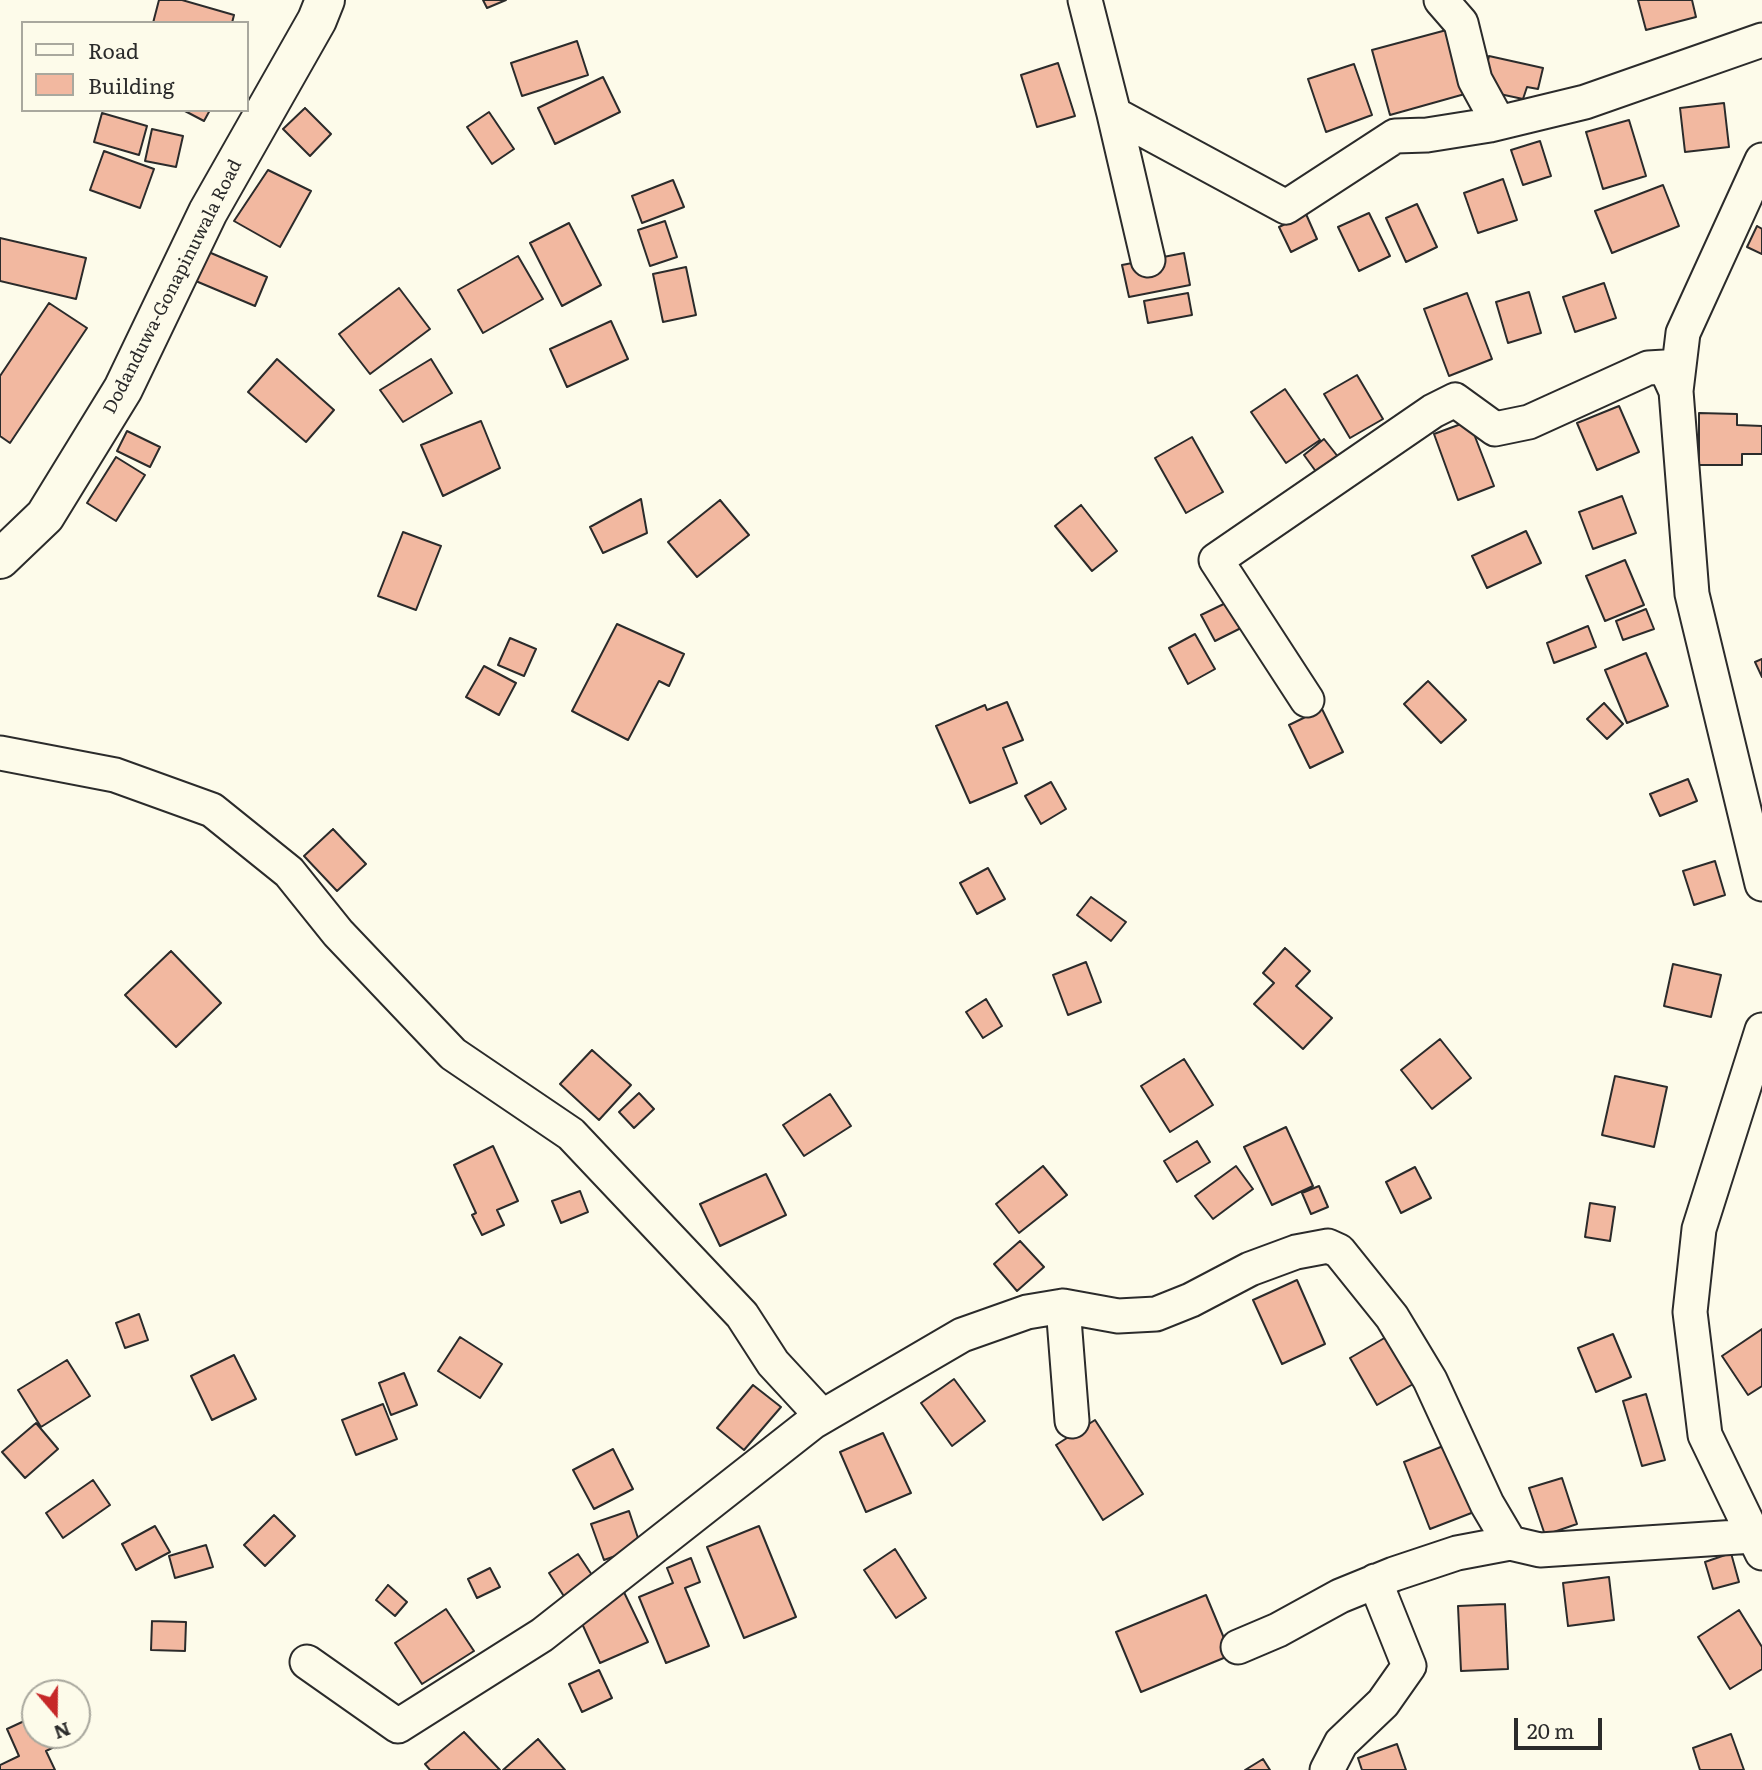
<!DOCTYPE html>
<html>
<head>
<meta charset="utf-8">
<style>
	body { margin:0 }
	#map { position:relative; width:1762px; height:1770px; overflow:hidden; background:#fdfbea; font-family:Literata,serif }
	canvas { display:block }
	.legend { position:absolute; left:21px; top:21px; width:228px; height:91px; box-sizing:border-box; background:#fdfbea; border:2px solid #a9a89e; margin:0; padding:9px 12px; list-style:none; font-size:21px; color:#2b2b2b }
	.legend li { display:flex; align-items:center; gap:14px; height:35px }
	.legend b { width:35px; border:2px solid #a9a89e }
	.north { position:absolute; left:21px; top:1679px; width:70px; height:70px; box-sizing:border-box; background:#fdfbea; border:2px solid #a9a89e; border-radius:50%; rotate:160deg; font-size:19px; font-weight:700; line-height:28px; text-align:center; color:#2b2b2b }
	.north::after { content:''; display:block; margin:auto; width:24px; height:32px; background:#c62828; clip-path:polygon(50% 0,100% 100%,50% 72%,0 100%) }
	.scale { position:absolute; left:1514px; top:1718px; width:88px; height:32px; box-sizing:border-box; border:4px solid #2b2b2b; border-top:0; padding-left:9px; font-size:21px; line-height:24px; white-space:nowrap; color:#2b2b2b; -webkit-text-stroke:5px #fdfbea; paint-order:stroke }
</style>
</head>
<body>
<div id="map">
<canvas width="1762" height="1770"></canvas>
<ul class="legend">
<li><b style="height:9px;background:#fdfbea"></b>Road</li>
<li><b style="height:19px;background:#f2b8a0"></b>Building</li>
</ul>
<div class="north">N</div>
<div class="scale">20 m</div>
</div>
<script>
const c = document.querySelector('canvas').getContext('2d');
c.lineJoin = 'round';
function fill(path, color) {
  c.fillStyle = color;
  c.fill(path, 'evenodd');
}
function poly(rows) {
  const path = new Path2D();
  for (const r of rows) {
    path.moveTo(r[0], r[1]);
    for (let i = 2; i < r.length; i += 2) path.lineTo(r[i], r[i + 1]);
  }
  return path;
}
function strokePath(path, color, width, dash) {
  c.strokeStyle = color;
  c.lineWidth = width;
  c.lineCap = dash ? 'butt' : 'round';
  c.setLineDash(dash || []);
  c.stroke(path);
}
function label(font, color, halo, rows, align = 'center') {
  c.font = font + ' Literata,serif';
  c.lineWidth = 5;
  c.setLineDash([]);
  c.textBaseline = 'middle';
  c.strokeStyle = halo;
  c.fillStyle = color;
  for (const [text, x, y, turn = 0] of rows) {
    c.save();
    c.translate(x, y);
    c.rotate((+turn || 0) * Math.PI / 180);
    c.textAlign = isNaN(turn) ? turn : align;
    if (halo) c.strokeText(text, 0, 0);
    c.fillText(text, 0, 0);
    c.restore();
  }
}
const building = poly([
	[159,0,182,0,234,15,232,23,153,23,159,0],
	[483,0,506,0,487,8,483,0],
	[1638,0,1692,0,1696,17,1646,30,1638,0],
	[1454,28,1472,92,1390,115,1372,50,1454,28],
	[577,41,588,75,522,96,511,63,577,41],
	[1489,56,1543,68,1538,89,1527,87,1523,99,1481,90,1489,56],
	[1058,63,1075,116,1037,127,1021,75,1058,63],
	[1354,64,1372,115,1326,132,1308,79,1354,64],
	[603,77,620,112,555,144,538,108,603,77],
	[1724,103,1729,147,1685,152,1680,108,1724,103],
	[305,108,331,134,310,156,283,129,305,108],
	[183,110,210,110,204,121,183,110],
	[489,112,514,149,492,164,467,127,489,112],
	[102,113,147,126,139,155,94,142,102,113],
	[1629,120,1646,176,1603,189,1586,132,1629,120],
	[152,129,183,136,176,167,145,161,152,129],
	[1540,141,1551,176,1523,185,1511,150,1540,141],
	[104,151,154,169,140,208,90,190,104,151],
	[268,170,311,191,280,247,234,221,268,170],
	[1503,179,1517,220,1478,233,1464,193,1503,179],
	[673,180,684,207,642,223,632,196,673,180],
	[1663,185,1679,226,1612,253,1595,211,1663,185],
	[1417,204,1437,247,1406,262,1386,218,1417,204],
	[1369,213,1390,256,1359,271,1338,227,1369,213],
	[1306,214,1317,239,1291,252,1279,227,1306,214],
	[665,221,677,257,650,266,638,230,665,221],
	[569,223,601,285,562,306,530,243,569,223],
	[1757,226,1762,229,1762,254,1747,247,1757,226],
	[0,238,86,258,76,299,0,281,0,238],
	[204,250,267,277,255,306,191,279,204,250],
	[1184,253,1190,285,1129,297,1122,265,1184,253],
	[518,256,543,299,483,333,458,290,518,256],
	[686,267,696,315,663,322,653,274,686,267],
	[1604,283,1616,318,1575,332,1563,297,1604,283],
	[399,288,430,329,370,374,339,334,399,288],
	[1529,292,1541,333,1508,343,1496,302,1529,292],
	[1188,293,1192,315,1148,323,1144,301,1188,293],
	[1467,293,1492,359,1449,376,1424,309,1467,293],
	[49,303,87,328,10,443,0,436,0,376,49,303],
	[611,321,628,359,567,387,550,349,611,321],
	[277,359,334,410,306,442,248,392,277,359],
	[431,359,452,393,403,422,380,390,431,359],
	[1357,375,1383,419,1350,438,1324,394,1357,375],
	[1285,389,1320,440,1286,463,1251,412,1285,389],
	[1619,406,1639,452,1597,470,1577,423,1619,406],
	[1699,413,1737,414,1737,425,1762,426,1762,454,1742,454,1742,465,1699,465,1699,413],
	[481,421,500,468,443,496,421,445,481,421],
	[1469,421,1494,486,1458,500,1434,434,1469,421],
	[127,431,160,447,150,467,117,451,127,431],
	[1192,437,1223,492,1186,513,1155,458,1192,437],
	[1324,439,1339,458,1317,473,1304,455,1324,439],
	[116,457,145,475,116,521,87,503,116,457],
	[1622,496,1636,533,1593,549,1579,512,1622,496],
	[641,499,647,533,603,553,590,527,641,499],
	[720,500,749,535,697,577,668,542,720,500],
	[1081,505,1117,551,1092,571,1055,526,1081,505],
	[1526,531,1541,563,1487,588,1472,556,1526,531],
	[403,532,441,546,416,610,378,596,403,532],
	[1625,560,1644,605,1605,621,1586,576,1625,560],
	[1234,599,1247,625,1215,641,1201,615,1234,599],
	[1646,609,1654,629,1623,640,1616,621,1646,609],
	[617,624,684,654,669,686,659,681,628,740,572,711,617,624],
	[1588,626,1596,647,1554,663,1547,643,1588,626],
	[1195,634,1215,669,1188,684,1169,648,1195,634],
	[510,638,536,649,524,676,498,665,510,638],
	[1646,653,1668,706,1627,723,1605,670,1646,653],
	[1762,659,1762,677,1755,662,1762,659],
	[484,666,516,683,499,715,466,697,484,666],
	[1428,681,1466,720,1441,743,1404,704,1428,681],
	[1007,702,1023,740,1003,748,1017,783,970,803,936,726,985,705,987,710,1007,702],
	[1604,703,1623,724,1607,739,1587,719,1604,703],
	[1322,709,1343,752,1310,768,1289,725,1322,709],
	[1688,779,1697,801,1660,816,1650,794,1688,779],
	[1051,782,1066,809,1041,824,1025,796,1051,782],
	[333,829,366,864,337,891,304,856,333,829],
	[1715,861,1725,895,1694,905,1683,871,1715,861],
	[988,868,1005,899,977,914,960,883,988,868],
	[1091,897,1126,922,1111,941,1077,915,1091,897],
	[1285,948,1310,971,1296,986,1332,1018,1303,1049,1254,1004,1274,983,1263,973,1285,948],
	[171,951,221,1003,176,1047,125,995,171,951],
	[1086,962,1101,1002,1068,1015,1053,975,1086,962],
	[1673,964,1721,975,1711,1017,1664,1006,1673,964],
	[986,999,1002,1026,983,1038,966,1012,986,999],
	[1440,1039,1471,1078,1432,1109,1401,1070,1440,1039],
	[592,1050,631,1085,599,1120,560,1084,592,1050],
	[1184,1059,1213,1105,1170,1132,1141,1086,1184,1059],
	[1615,1076,1667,1087,1654,1147,1602,1135,1615,1076],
	[639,1093,654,1109,634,1128,619,1112,639,1093],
	[830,1094,851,1126,804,1156,783,1125,830,1094],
	[1286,1127,1313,1186,1272,1205,1244,1147,1286,1127],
	[1197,1141,1210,1162,1177,1182,1164,1161,1197,1141],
	[493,1146,518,1201,497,1210,504,1225,482,1235,472,1215,476,1213,454,1165,493,1146],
	[1043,1166,1067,1195,1019,1233,996,1204,1043,1166],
	[1236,1166,1253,1189,1213,1219,1195,1196,1236,1166],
	[1415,1167,1431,1198,1401,1213,1386,1182,1415,1167],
	[766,1174,786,1215,720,1246,700,1204,766,1174],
	[1319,1186,1328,1207,1311,1214,1302,1193,1319,1186],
	[580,1191,588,1212,561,1223,552,1201,580,1191],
	[1590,1203,1615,1207,1610,1241,1585,1237,1590,1203],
	[1020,1241,1044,1267,1017,1291,994,1264,1020,1241],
	[1297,1280,1325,1344,1282,1364,1253,1300,1297,1280],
	[139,1314,148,1340,125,1348,116,1323,139,1314],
	[1762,1329,1762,1386,1748,1395,1722,1356,1762,1329],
	[1393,1333,1420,1380,1377,1405,1350,1358,1393,1333],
	[1613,1334,1631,1377,1596,1392,1578,1348,1613,1334],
	[460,1337,502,1364,480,1398,438,1371,460,1337],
	[234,1355,256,1399,212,1420,191,1376,234,1355],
	[67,1360,90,1396,41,1427,18,1390,67,1360],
	[404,1373,417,1405,391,1415,379,1383,404,1373],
	[954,1379,985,1421,952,1446,921,1403,954,1379],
	[753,1385,781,1407,744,1450,717,1428,753,1385],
	[1646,1394,1665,1460,1642,1466,1623,1401,1646,1394],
	[383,1404,397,1439,356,1455,342,1420,383,1404],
	[1095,1420,1143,1494,1103,1520,1056,1445,1095,1420],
	[36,1423,58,1449,25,1478,2,1452,36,1423],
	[883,1433,911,1493,866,1512,840,1452,883,1433],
	[1448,1444,1474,1512,1430,1529,1404,1462,1448,1444],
	[613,1449,633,1489,594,1509,573,1470,613,1449],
	[1562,1478,1577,1524,1545,1535,1529,1488,1562,1478],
	[93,1480,110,1505,63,1538,46,1513,93,1480],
	[629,1511,641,1547,604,1560,591,1524,629,1511],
	[274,1515,295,1536,265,1566,244,1545,274,1515],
	[155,1526,170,1552,136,1570,122,1544,155,1526],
	[759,1526,796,1617,744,1638,707,1547,759,1526],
	[206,1545,213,1567,175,1578,169,1556,206,1545],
	[895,1549,926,1598,896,1618,864,1570,895,1549],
	[1731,1553,1739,1582,1713,1589,1705,1562,1731,1553],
	[578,1554,596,1581,567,1601,549,1573,578,1554],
	[691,1558,700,1582,685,1588,709,1646,666,1663,639,1597,673,1583,667,1568,691,1558],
	[490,1568,500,1587,477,1598,468,1579,490,1568],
	[1609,1577,1614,1620,1568,1626,1563,1583,1609,1577],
	[388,1585,407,1602,395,1616,376,1600,388,1585],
	[621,1586,648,1642,600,1663,579,1617,621,1586],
	[1206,1595,1231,1655,1141,1692,1116,1632,1206,1595],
	[1505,1604,1508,1669,1461,1671,1458,1606,1505,1604],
	[446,1609,474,1651,422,1684,395,1643,446,1609],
	[1739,1610,1762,1647,1762,1669,1730,1689,1698,1637,1739,1610],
	[152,1621,186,1622,185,1651,151,1650,152,1621],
	[599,1670,612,1698,582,1712,569,1684,599,1670],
	[35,1716,35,1735,53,1735,58,1745,46,1751,55,1770,0,1770,0,1765,19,1756,7,1729,35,1716],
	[464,1732,500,1770,430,1770,425,1764,464,1732],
	[1731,1734,1744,1770,1700,1770,1693,1748,1731,1734],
	[538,1739,565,1770,503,1770,538,1739],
	[1397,1744,1406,1770,1362,1770,1358,1758,1397,1744],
	[1263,1759,1270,1770,1245,1770,1263,1759]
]);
fill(building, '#f2b8a0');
strokePath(building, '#2b2b2b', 2);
const minor = poly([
	[1085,0,1114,114,1286,207,1395,136,1427,135,1490,125,1585,102,1762,40],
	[1441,0,1461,23,1475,80,1498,122],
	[1114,114,1148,260],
	[1762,160,1683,333,1676,391,1692,594,1762,884],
	[1307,700,1216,560,1433,411,1455,400,1495,429,1529,422,1648,368,1665,367,1676,391],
	[0,753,115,775,212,810,289,872,338,933,453,1054,571,1134,742,1315,773,1363,822,1416],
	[1063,1306,1072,1421],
	[1762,1553,1705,1435,1690,1312,1699,1229,1762,1030],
	[1238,1647,1278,1630,1340,1596,1394,1574,1457,1553,1510,1543],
	[307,1662,398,1726,542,1635,813,1422,962,1335,1027,1312,1063,1306,1118,1316,1156,1314,1191,1300,1250,1269,1296,1252,1328,1246,1339,1251,1392,1317,1430,1380,1487,1504,1510,1543,1540,1550,1753,1536],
	[1327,1770,1341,1743,1383,1703,1409,1666,1375,1581]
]);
const major = poly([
	[0,559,45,516,123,389,208,212,317,20,325,0]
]);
strokePath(minor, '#2b2b2b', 37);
strokePath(major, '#2b2b2b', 42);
strokePath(minor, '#fdfbea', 33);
strokePath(major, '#fdfbea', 38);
label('18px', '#2b2b2b', '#fdfbea', [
	["Dodanduwa-Gonapinuwala Road",173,287,-63]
]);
</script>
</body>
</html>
